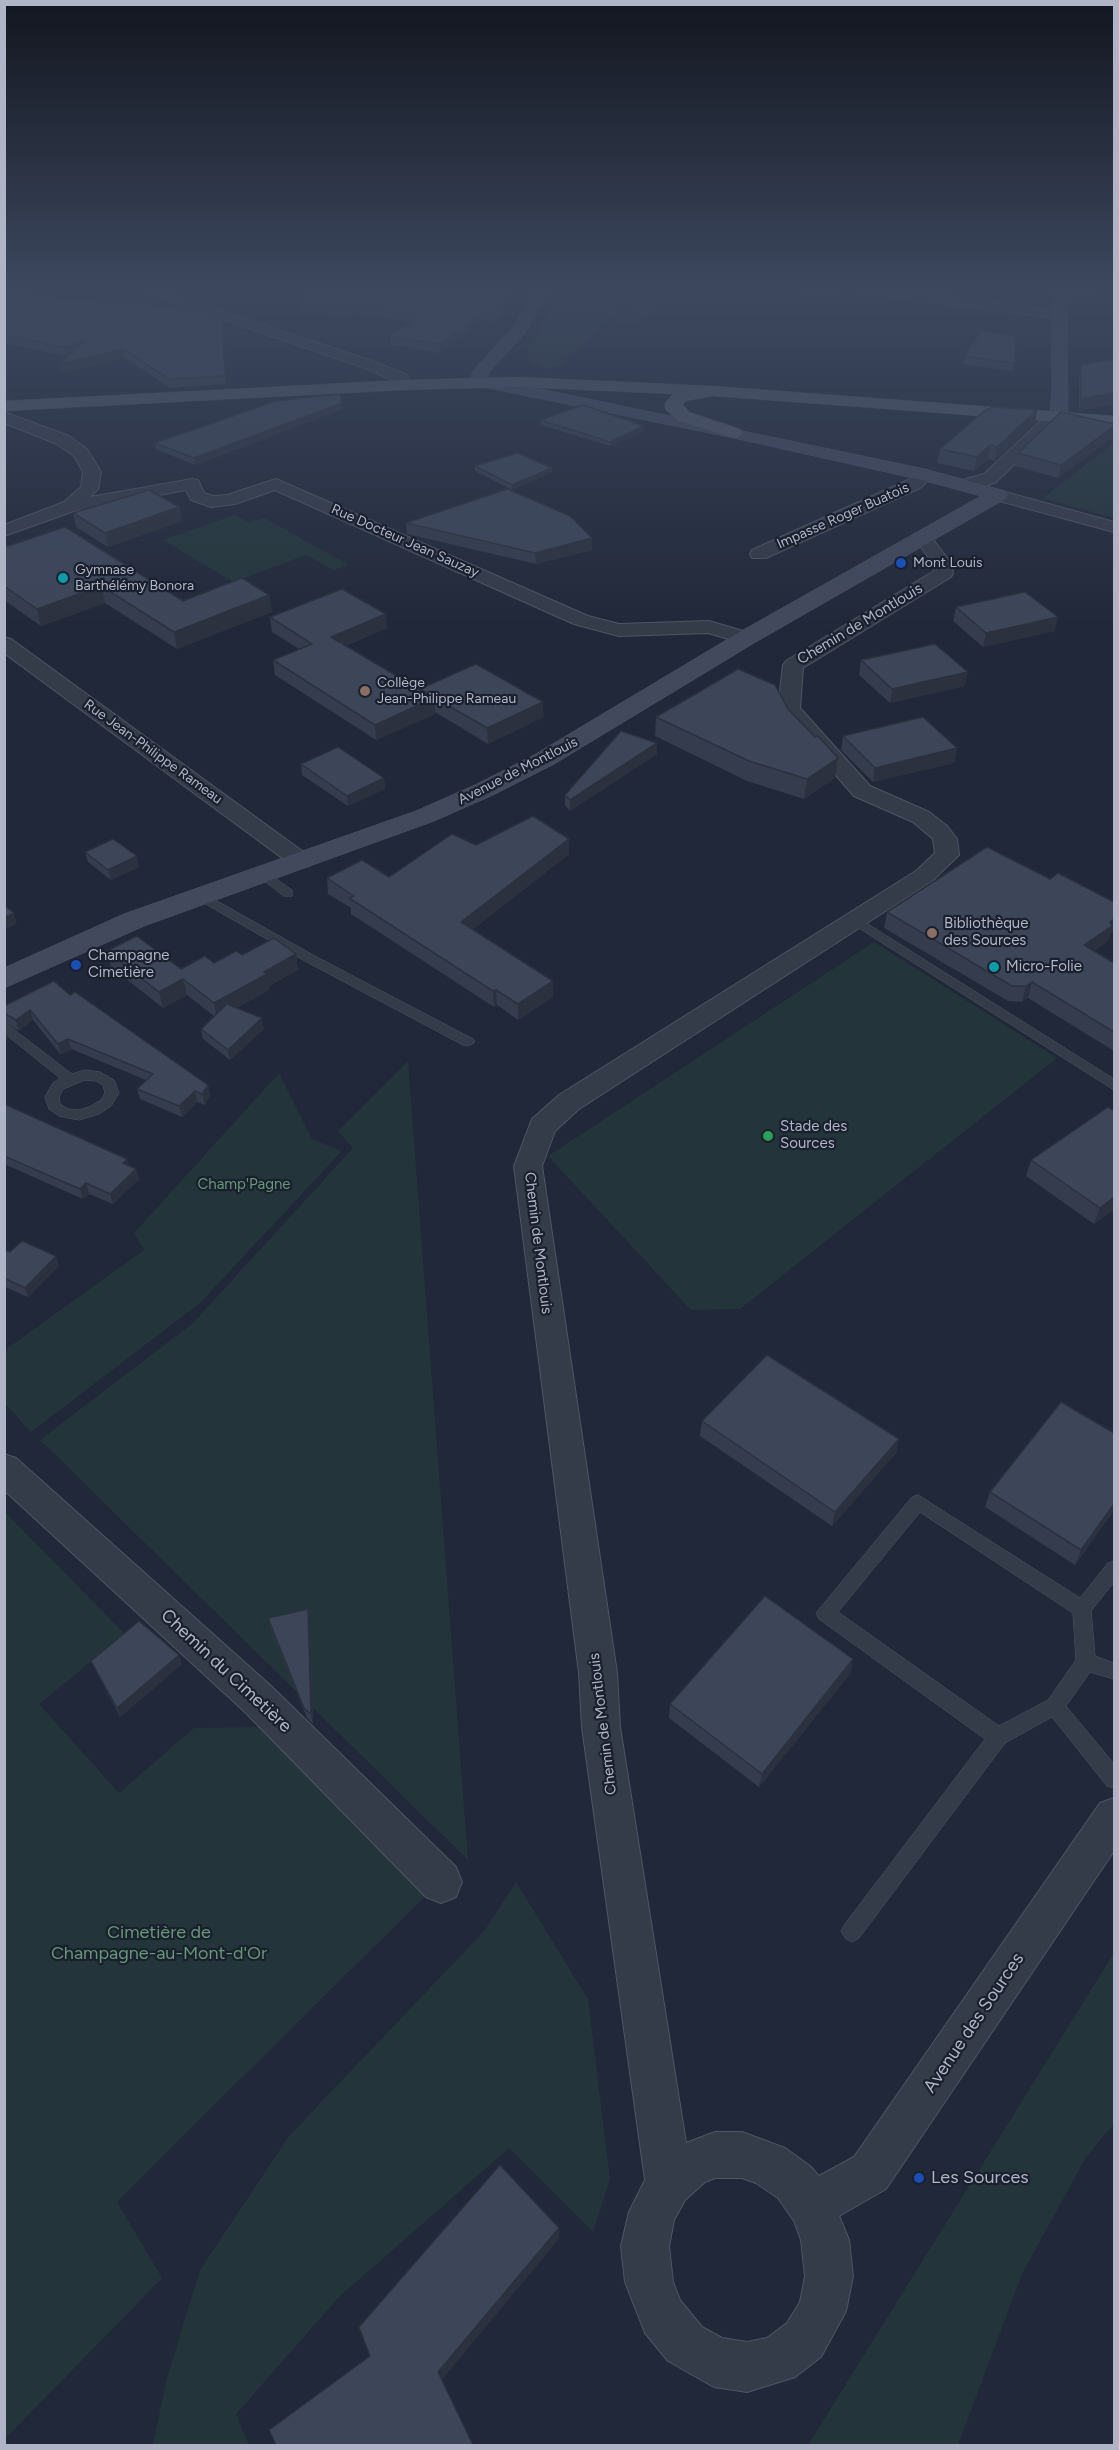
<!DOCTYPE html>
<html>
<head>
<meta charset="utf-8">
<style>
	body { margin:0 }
	#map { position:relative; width:1119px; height:2450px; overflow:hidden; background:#212839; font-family:Figtree,sans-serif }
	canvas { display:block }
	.frame { position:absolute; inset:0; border:6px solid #afb5c6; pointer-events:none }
</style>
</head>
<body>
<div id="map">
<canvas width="1119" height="2450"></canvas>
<div class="frame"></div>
</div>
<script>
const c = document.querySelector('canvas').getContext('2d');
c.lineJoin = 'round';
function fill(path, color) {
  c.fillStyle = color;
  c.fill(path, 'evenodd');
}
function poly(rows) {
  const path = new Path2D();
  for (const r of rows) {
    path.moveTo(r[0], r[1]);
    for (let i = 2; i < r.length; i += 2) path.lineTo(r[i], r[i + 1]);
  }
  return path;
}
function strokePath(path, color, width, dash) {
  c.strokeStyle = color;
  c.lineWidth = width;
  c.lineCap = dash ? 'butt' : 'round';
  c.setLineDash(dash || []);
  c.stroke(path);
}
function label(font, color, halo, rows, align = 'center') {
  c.font = font + ' Figtree,sans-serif';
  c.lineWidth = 4.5;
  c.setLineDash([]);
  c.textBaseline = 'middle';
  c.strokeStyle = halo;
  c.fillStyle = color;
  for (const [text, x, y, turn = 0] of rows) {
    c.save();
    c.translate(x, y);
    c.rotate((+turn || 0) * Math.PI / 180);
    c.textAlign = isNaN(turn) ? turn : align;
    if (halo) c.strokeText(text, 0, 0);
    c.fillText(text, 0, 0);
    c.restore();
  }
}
fill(poly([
	[585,301,624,306,577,352,569,354,562,365,546,369,528,360,529,344,552,308,552,304],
	[662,301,638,324,613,321,627,310,627,307],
	[1114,443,1114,518,1043,498],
	[235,515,249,523,264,518,349,565,333,570,306,555,233,582,163,540],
	[874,942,1057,1058,740,1309,691,1310,548,1156],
	[408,1061,468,1860,40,1440,193,1323,353,1148,338,1131],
	[279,1073,312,1139,342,1151,200,1303,31,1432,5,1404,5,1350,144,1250,134,1233],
	[4,1511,125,1634,39,1704,119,1793,194,1728,266,1727,428,1893,117,2202,162,2278,5,2439],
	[516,1882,588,1999,610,2179,593,2232,509,2148,339,2297,236,2414,249,2445,153,2445,167,2378,200,2270,289,2136,485,1930],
	[1114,1953,1114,2124,1086,2157,1022,2274,958,2445,808,2445]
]), '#23353a');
const lane = poly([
	[263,870,292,890,292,896,284,896,259,877,257,874,263,870],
	[201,892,313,955,473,1039,475,1042,468,1046,463,1045,305,961,197,899,197,893,201,892],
	[855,916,1114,1079,1114,1090,851,923,849,920,855,916],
	[4,1022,72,1074,85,1070,100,1072,114,1080,119,1093,111,1106,99,1114,79,1120,59,1116,49,1109,45,1097,53,1083,60,1078,4,1033,4,1022],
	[85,1080,96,1081,103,1085,105,1093,101,1100,89,1107,79,1110,68,1109,60,1104,59,1097,63,1089,85,1080],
	[918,1495,1080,1598,1108,1563,1114,1561,1114,1582,1091,1611,1095,1656,1114,1663,1114,1679,1090,1672,1066,1706,1114,1764,1114,1788,1107,1786,1052,1717,1005,1743,859,1938,852,1942,845,1938,841,1931,845,1924,985,1739,819,1619,816,1613,912,1497,918,1495],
	[920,1512,1073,1613,1076,1660,1048,1700,999,1726,838,1612,920,1512]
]);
const street = poly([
	[134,289,155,289,372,361,407,375,412,385,410,388,398,388,395,381,362,367,134,289],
	[794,289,838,289,836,292,817,295,796,292,794,289],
	[853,289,893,289,1059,311,1066,315,1059,319,860,293,853,289],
	[4,412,69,436,87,449,101,472,98,489,90,497,192,479,198,480,204,493,213,496,227,495,276,479,588,616,619,624,709,621,753,634,756,638,753,642,746,644,708,633,619,636,574,624,275,490,235,504,211,507,191,500,186,490,74,511,4,536,4,525,64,502,81,487,83,472,74,456,57,444,4,423,4,412],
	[1054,412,1062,417,1060,420,996,482,981,488,959,489,956,485,959,481,984,474,1048,414,1054,412],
	[925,470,934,475,920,488,766,558,752,558,750,554,752,550,908,480,925,470],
	[998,490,1114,522,1114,532,992,499,989,495,998,490],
	[922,532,928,533,951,563,953,573,951,577,803,668,800,708,870,786,929,812,947,826,957,839,959,855,932,881,579,1109,555,1131,542,1166,617,1673,620,1727,686,2143,715,2132,742,2132,785,2148,810,2166,819,2176,854,2157,1100,1803,1114,1798,1114,1851,886,2189,839,2216,849,2240,853,2276,846,2311,821,2357,795,2377,747,2392,714,2387,668,2361,645,2333,625,2282,621,2246,629,2212,645,2180,582,1727,579,1673,514,1166,532,1119,559,1095,916,871,935,853,933,839,913,822,854,796,778,709,783,665,786,661,934,571,933,563,913,537,922,532],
	[715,2178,742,2178,756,2183,778,2198,794,2221,801,2240,805,2276,800,2302,787,2323,767,2338,747,2342,722,2338,702,2327,680,2300,673,2282,669,2246,674,2220,685,2200,705,2182,715,2178],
	[4,637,11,639,309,856,313,861,309,866,293,866,4,653,4,637],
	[4,1454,16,1458,271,1686,456,1867,462,1882,456,1897,441,1903,426,1897,245,1712,4,1490,4,1454]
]);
const secondary = poly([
	[534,289,550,289,526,332,489,372,488,378,925,469,1005,491,1008,495,1005,499,754,643,554,764,493,795,434,821,144,926,4,988,4,968,124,914,416,811,475,785,536,754,738,633,981,496,922,480,734,438,473,385,470,381,473,371,513,327,534,289],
	[1063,289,1100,289,1097,292,1069,297,1067,315,1068,411,1060,421,1054,422,1045,417,1050,410,1052,389,1051,315,1054,294,1063,289]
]);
const primary = poly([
	[519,377,713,386,1114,416,1114,426,713,396,686,401,683,404,689,412,740,429,743,433,740,437,734,438,677,420,665,409,665,403,673,394,519,387,404,390,4,411,4,401,404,380,519,377]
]);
strokePath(lane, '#4f5564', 1);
strokePath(street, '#4f5564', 2);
strokePath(secondary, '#4f5564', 1);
strokePath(primary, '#3e4453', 1);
fill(lane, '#343b49');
fill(street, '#343b49');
fill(secondary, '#42495d');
fill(primary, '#52596a');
fill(poly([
	[4,289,45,289,18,295,223,329,226,384,170,388,125,358,61,373,59,364,70,354,65,356,4,343],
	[515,289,497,321,484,319,440,353,391,345,390,337,411,322,353,313,347,317,300,311,299,302],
	[965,356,1015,363,1013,371,963,364],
	[1114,359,1114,404,1079,411,1079,376,1081,365],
	[342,403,343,409,195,465,156,449,155,443],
	[1037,410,1035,423,995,461,988,459,974,471,937,463,940,449],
	[541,420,644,426,644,431,610,446,541,425],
	[1113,437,1058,478,1015,466,1018,453],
	[475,466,552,472,512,490,475,471],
	[179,507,182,521,108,547,76,527,73,513],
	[406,523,592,538,592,550,536,564,407,534],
	[4,544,183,601,269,595,272,612,177,649,105,603,41,626,4,600],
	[956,607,1055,631,983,647,953,621],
	[270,617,387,628,346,646,420,690,544,717,488,744,435,712,435,714,376,740,275,675,273,660,299,649,272,632],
	[861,660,965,686,890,703,859,675],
	[788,709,835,778,804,799,747,781,655,736,656,717],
	[843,736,957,748,954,763,873,782,841,750],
	[657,743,657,754,570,811,565,805,565,795],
	[301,764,384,778,385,789,348,806,302,775],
	[476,845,569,854,472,930,553,997,518,1020,497,1005,494,1007,351,914,351,908,328,894,327,878,389,877],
	[85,852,139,867,111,880,88,862],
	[887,912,1110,934,1108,941,1094,951,1114,963,1114,1051,1028,998,1022,1002,1008,1001,884,928],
	[107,951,181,969,214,963,242,955,296,954,298,970,269,986,269,990,237,1008,264,1029,230,1060,203,1039,201,1029,214,1016,187,995,163,1008,111,967],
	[70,995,208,1085,210,1095,205,1105,197,1102,182,1117,140,1099,137,1089,146,1080,71,1049,61,1055,33,1020,19,1031,4,1022,4,1006],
	[4,1104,136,1169,139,1179,113,1204,89,1194,83,1199,4,1164],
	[1031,1160,1114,1209,1094,1224,1026,1176],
	[4,1250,10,1252,56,1256,59,1266,28,1297,5,1287,4,1287],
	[702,1421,899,1439,896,1453,832,1526,700,1436],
	[1114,1433,1114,1510,1075,1565,985,1507,990,1492],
	[308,1609,310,1619,313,1724,307,1718,271,1629,268,1619],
	[853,1659,850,1674,759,1787,669,1718,670,1704],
	[91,1661,182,1664,120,1717]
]), '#343c4d');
fill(poly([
	[4,289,45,289,4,298],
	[510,289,515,289,497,321,496,313],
	[352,305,353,313,347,317,346,309],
	[484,311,484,319,440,353,440,344],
	[222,320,223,329,226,384,225,376],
	[84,342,85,351,65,356,63,347],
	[123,349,125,358,61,373,59,364],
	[1114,393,1114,404,1079,411,1081,399],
	[342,403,343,409,195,465,194,458],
	[1037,410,1035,423,995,461,997,447],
	[644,426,644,431,610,446,610,442],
	[1114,426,1113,437,1058,478,1061,465],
	[990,445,988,459,974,471,977,457],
	[552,468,552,472,512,490,512,485],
	[179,507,182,521,108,547,105,533],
	[592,538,592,550,536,564,535,553],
	[101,586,105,603,41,626,37,609],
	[269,595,272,612,177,649,174,632],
	[386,614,387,628,332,652,331,637],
	[1058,617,1055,631,983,647,986,633],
	[968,672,965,686,890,703,892,689],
	[434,698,435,714,376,740,375,725],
	[543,702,544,717,488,744,487,728],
	[657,743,657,754,570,811,570,800],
	[957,748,954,763,873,782,875,768],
	[838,758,835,778,804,799,807,779],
	[384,778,385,789,348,806,347,796],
	[569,839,569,854,462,938,461,922],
	[137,856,139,867,111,880,108,870],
	[14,913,17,924,4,930,4,918],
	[1114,919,1114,931,1110,934,1108,941,1080,961,1084,945],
	[296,954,298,970,269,986,269,990,217,1019,214,1003,264,972],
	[183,979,187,995,163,1008,159,992],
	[553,981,553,997,518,1020,518,1004],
	[1032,982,1028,998,1022,1002,1026,986],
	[496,990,497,1005,494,1007,493,991],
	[30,1010,33,1020,19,1031,16,1020],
	[262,1018,264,1029,230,1060,228,1050],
	[4,1029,8,1039,4,1042],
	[68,1039,71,1049,61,1055,58,1044],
	[208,1085,210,1095,205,1105,202,1094],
	[195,1091,197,1102,182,1117,179,1106],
	[127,1159,130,1169,123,1163],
	[136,1169,139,1179,113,1204,110,1194],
	[86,1183,89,1194,83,1199,80,1189],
	[1114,1197,1114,1209,1094,1224,1100,1208],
	[56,1256,59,1266,28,1297,25,1288],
	[899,1439,896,1453,832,1526,835,1512],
	[1114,1504,1114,1510,1075,1565,1081,1550],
	[308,1609,310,1619,313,1724,311,1714],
	[179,1655,182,1664,120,1717,117,1708],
	[853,1659,850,1674,759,1787,762,1774],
	[559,2228,559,2239,441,2381,438,2372]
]), '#2b313e');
const building = poly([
	[317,289,510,289,496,313,484,311,440,344,390,337,420,315,352,305,346,309,299,302,317,289],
	[4,294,202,309,222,320,225,376,169,379,123,349,59,364,84,342,63,347,4,335,4,294],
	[981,331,1016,336,1015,363,965,356,981,331],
	[1114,359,1114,393,1081,399,1081,365,1114,359],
	[340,394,342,403,194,458,155,443,276,401,340,394],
	[583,405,644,426,610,442,541,420,583,405],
	[993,407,1037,410,997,447,990,445,977,457,940,449,983,412,993,407],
	[1061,412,1114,424,1114,426,1061,465,1018,453,1061,412],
	[518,453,552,468,512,485,475,466,518,453],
	[507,489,570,516,592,538,535,553,406,523,507,489],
	[149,490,179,507,105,533,73,513,149,490],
	[65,527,183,601,242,578,269,595,174,632,101,586,37,609,4,586,4,544,8,546,65,527],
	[342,589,386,614,331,637,434,698,375,725,273,660,312,644,270,617,342,589],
	[1025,592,1058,617,986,633,956,607,1025,592],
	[935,644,968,672,892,689,861,660,935,644],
	[476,664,543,702,487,728,420,689,476,664],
	[738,669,775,685,788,709,815,737,818,736,838,758,807,779,749,761,656,717,738,669],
	[923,717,957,748,875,768,843,736,923,717],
	[621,731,657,743,570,800,565,795,621,731],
	[338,747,384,778,347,796,301,764,338,747],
	[533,816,569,839,461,922,553,981,518,1004,496,990,493,991,349,898,354,896,327,878,362,860,389,877,452,834,476,845,533,816],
	[113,839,137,856,108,870,85,852,113,839],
	[987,847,1050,879,1058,873,1114,902,1114,919,1110,922,1112,926,1084,945,1114,963,1114,1032,1032,982,1026,986,1012,986,887,912,987,847],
	[4,905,14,913,4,918,4,905],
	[137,936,181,969,205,956,214,963,236,951,242,955,274,938,296,954,264,972,267,974,214,1003,183,979,159,992,107,951,137,936],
	[54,981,70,995,75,992,208,1085,202,1094,195,1091,179,1106,137,1089,153,1074,68,1039,58,1044,30,1010,16,1020,4,1013,4,1006,54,981],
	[227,1004,262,1018,228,1050,201,1029,227,1004],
	[4,1104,127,1159,123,1163,136,1169,110,1194,86,1183,80,1189,4,1156,4,1104],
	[1108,1107,1114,1111,1114,1197,1100,1208,1031,1160,1108,1107],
	[22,1241,56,1256,25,1288,4,1278,4,1250,10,1252,22,1241],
	[767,1355,899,1439,835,1512,702,1421,767,1355],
	[1061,1402,1114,1433,1114,1504,1081,1550,990,1492,1061,1402],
	[765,1596,853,1659,762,1774,670,1704,765,1596],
	[308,1609,311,1714,304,1708,268,1618,308,1609],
	[139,1621,179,1655,117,1708,91,1661,139,1621],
	[500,2165,559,2228,438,2372,473,2445,276,2445,269,2430,370,2356,359,2327,500,2165]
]);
fill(building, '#3d4659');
strokePath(building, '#2b313e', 1.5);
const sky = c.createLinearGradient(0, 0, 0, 632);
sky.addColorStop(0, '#12161f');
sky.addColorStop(0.46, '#3d485f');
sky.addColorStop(1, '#3d485f00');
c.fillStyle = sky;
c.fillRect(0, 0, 1119, 632);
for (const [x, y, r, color] of [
	[901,563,6,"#1a4fb4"],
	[63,578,6,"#0f9aa8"],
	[365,691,6,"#8d6e63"],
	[932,933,6,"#8d6e63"],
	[76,965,6,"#1a4fb4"],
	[994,967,6,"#0f9aa8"],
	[768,1136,6,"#2e9e5b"],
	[919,2178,6,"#1a4fb4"]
]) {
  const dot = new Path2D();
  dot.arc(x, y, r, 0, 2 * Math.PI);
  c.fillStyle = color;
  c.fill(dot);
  strokePath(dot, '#1a202e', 2);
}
label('14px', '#afb5c6', '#1a202e', [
	["Impasse Roger Buatois",843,516,-24],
	["Rue Docteur Jean Sauzay",405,541,24],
	["Rue Jean-Philippe Rameau",153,752,36],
	["Avenue de Montlouis",518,771,-27]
]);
label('14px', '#afb5c6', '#1a202e', [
	["Mont Louis",913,563],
	["Gymnase",75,570],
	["Barthélémy Bonora",75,586],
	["Collège",377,683],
	["Jean-Philippe Rameau",377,699]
], 'left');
label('15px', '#afb5c6', '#1a202e', [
	["Chemin de Montlouis",860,624,-31],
	["Chemin de Montlouis",538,1243,83],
	["Chemin de Montlouis",603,1724,-97]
]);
label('15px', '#afb5c6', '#1a202e', [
	["Bibliothèque",944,924],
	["des Sources",944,941],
	["Champagne",88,956],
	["Cimetière",88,973],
	["Micro-Folie",1006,967],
	["Stade des",780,1127],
	["Sources",780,1144]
], 'left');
label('15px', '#669777', '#1a202e', [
	["Champ'Pagne",244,1185]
]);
label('18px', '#afb5c6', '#1a202e', [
	["Chemin du Cimetière",226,1671,43],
	["Avenue des Sources",974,2023,-56]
]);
label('18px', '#669777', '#1a202e', [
	["Cimetière de",159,1933],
	["Champagne-au-Mont-d'Or",159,1954]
]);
label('18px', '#afb5c6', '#1a202e', [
	["Les Sources",931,2178]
], 'left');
</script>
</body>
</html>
